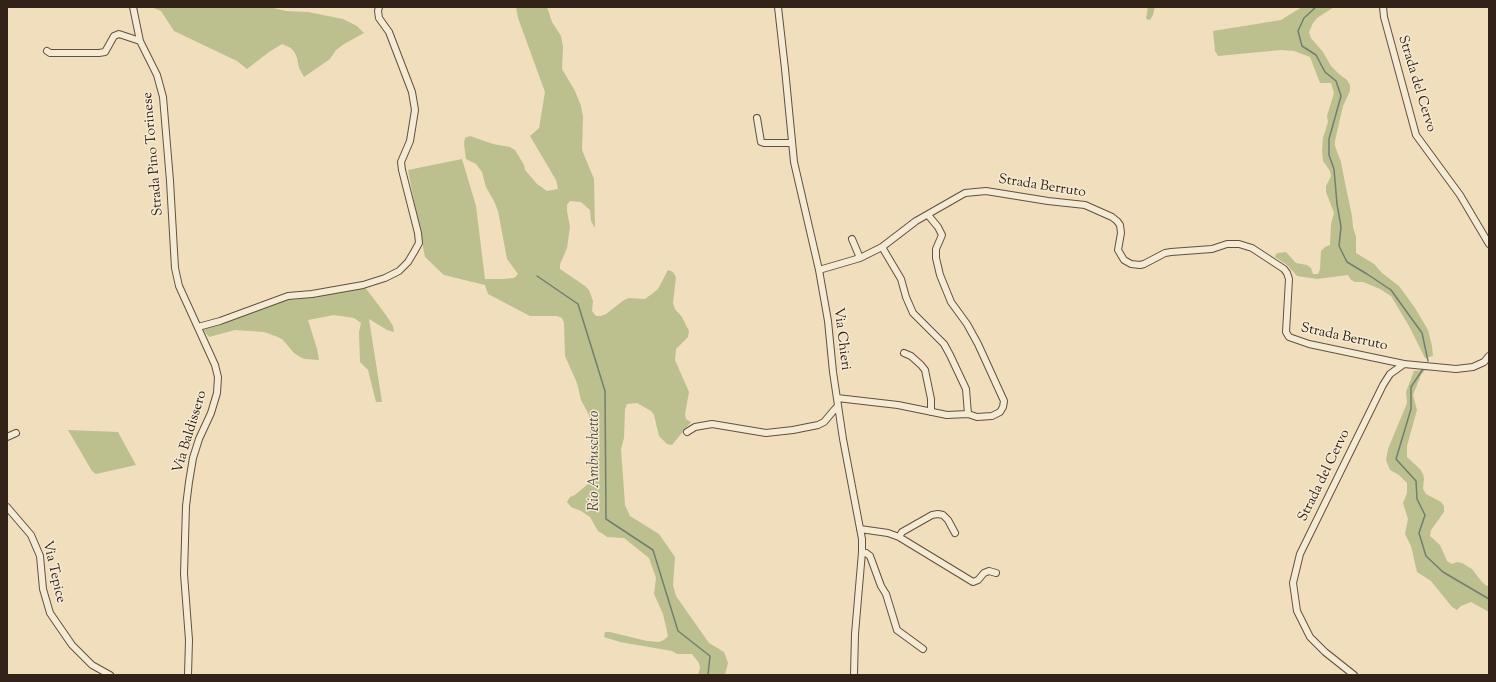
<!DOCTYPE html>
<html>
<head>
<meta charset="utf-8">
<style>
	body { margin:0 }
	#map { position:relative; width:1496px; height:682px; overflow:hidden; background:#f0debc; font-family:"Sorts Mill Goudy",serif }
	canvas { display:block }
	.frame { position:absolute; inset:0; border:8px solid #322218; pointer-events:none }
</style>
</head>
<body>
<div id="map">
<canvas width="1496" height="682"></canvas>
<div class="frame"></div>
</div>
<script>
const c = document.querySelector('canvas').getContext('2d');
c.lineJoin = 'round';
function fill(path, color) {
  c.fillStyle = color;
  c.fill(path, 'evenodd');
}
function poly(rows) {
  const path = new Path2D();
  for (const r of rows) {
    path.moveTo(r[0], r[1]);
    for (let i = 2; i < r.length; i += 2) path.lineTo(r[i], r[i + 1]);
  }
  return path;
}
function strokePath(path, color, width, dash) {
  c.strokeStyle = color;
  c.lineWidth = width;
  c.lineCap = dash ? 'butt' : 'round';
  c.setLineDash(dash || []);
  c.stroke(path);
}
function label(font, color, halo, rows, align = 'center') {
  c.font = font + ' "Sorts Mill Goudy",serif';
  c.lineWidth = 3;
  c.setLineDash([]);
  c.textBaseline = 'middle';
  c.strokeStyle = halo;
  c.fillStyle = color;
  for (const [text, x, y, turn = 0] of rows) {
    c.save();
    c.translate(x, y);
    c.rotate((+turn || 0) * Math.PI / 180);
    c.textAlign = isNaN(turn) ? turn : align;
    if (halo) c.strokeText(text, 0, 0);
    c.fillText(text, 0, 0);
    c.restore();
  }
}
fill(poly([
	[151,7,269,7,286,11,308,12,343,19,357,26,364,33,344,44,336,50,330,59,304,77,299,68,297,58,295,53,291,48,282,44,269,52,247,69,237,61,174,31,161,11],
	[516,7,547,7,552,22,561,36,563,47,562,69,575,91,581,106,583,117,582,150,594,179,595,228,591,221,590,210,581,202,570,201,567,205,567,211,570,227,567,248,560,264,560,269,585,286,589,290,593,301,592,311,596,316,601,316,606,314,624,300,629,298,645,299,653,293,658,289,668,270,673,272,676,277,673,303,675,309,682,317,689,331,688,337,676,349,675,360,689,392,685,414,686,419,691,422,672,445,667,444,659,436,654,415,651,411,637,403,627,404,625,409,624,438,621,449,625,505,630,516,659,534,675,557,673,585,676,596,709,643,724,652,728,663,725,675,698,675,700,668,699,663,692,654,677,654,672,651,620,642,604,637,605,632,610,632,647,641,659,642,664,640,668,636,663,614,654,594,656,578,649,558,624,538,607,537,603,534,598,531,590,517,581,511,571,507,567,502,570,497,575,495,589,483,592,479,593,473,590,469,589,459,592,448,592,443,590,432,589,415,581,400,577,383,565,356,564,323,562,318,557,316,530,316,488,294,485,285,444,275,425,257,408,170,462,159,476,206,485,279,503,279,514,278,518,274,507,259,498,211,494,201,486,187,482,172,476,164,466,159,464,144,465,138,470,136,493,144,510,147,515,150,524,165,525,170,537,184,547,191,558,189,556,180,530,136,539,128,545,92,518,18],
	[1148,7,1155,7,1153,15,1150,20,1146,19],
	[1302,7,1334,7,1317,18,1313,23,1309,32,1311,38,1323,52,1331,66,1339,74,1347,80,1350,85,1350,91,1343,106,1335,141,1335,146,1341,162,1345,183,1352,216,1353,227,1356,237,1356,253,1374,264,1382,273,1399,286,1415,308,1428,330,1432,346,1433,356,1425,358,1409,326,1391,296,1380,289,1363,282,1355,282,1351,280,1348,275,1317,279,1297,276,1287,265,1275,257,1276,254,1278,253,1286,252,1296,263,1307,265,1311,268,1313,274,1318,274,1320,269,1321,251,1325,247,1330,245,1331,224,1334,213,1326,192,1326,186,1331,176,1330,171,1323,161,1322,150,1323,138,1328,122,1327,116,1334,93,1331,83,1320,83,1310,57,1294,51,1281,50,1218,56,1215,51,1213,31,1281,20],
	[364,286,386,315,393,326,394,332,387,330,369,319,382,402,376,402,368,370,360,362,359,332,361,323,354,318,334,315,308,320,317,349,319,360,305,359,300,357,294,353,283,340,278,337,264,332,235,330,209,337,202,328,225,322,289,299],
	[1425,370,1421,375,1413,395,1417,410,1407,446,1407,457,1420,469,1423,474,1424,479,1423,489,1426,494,1441,502,1444,506,1444,512,1431,530,1430,536,1440,545,1447,561,1452,564,1457,562,1462,563,1472,569,1482,582,1487,586,1489,585,1489,612,1471,602,1461,606,1457,610,1452,607,1431,581,1417,572,1411,546,1405,534,1408,519,1403,503,1407,493,1407,483,1399,475,1390,470,1386,460,1388,449,1405,408,1407,403,1406,392,1414,371],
	[68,430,118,432,136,465,96,474,92,471]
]), '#bcc08e');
strokePath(poly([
	[1316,7,1304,18,1298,31,1302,46,1316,55,1325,72,1336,81,1341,96,1329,139,1329,155,1334,169,1337,204,1341,227,1339,246,1347,262,1367,274,1391,290,1422,333,1428,361],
	[537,276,578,304,605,391,606,519,653,550,678,631,710,656,708,675],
	[1423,369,1411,387,1411,409,1396,459,1416,481,1417,499,1425,515,1419,533,1426,556,1443,572,1489,599]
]), '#727f70', 1.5);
const minor = poly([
	[133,7,140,41,157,75,163,97,170,181,175,268,179,286,215,365,218,377,217,393,211,413,199,439,193,458,189,482,186,506,184,574,189,640,188,675],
	[778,7,785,69,794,162,819,270,828,321,833,372,843,439,862,539,862,552,855,634,854,675],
	[1383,7,1384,17,1416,135,1460,195,1489,244],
	[47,51,50,53,99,53,105,52,114,36,119,34,140,41],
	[757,118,761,142,764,143,792,143],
	[852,239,860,258],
	[882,247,901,279,906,297,913,313,944,344,950,355,966,389,968,414],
	[819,270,860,258,882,247,916,221,965,193,986,191,1048,201,1085,205,1112,217,1117,221,1120,225,1121,233,1118,250,1124,260,1131,264,1140,265,1144,264,1165,253,1171,252,1212,249,1227,244,1239,244,1252,248,1284,269,1287,273,1289,279,1286,332,1289,337,1309,344,1404,364],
	[198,327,220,321,288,296,312,294,363,285,385,278,399,271,408,262,414,252,419,243,418,233,402,170,401,162,410,141,415,110,412,92,389,32,379,18,378,11,379,7],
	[904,353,911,356,921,365,925,370,931,399,931,412],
	[837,398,898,405,947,415,968,414,977,417,992,416,1000,412,1003,407,1004,401,978,344,967,324,951,302,940,275,936,258,936,249,942,235,938,227,928,215],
	[687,432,695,427,712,424,766,433,793,430,818,425,824,422,835,409,838,406],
	[7,437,16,433],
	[7,507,31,535,40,556,43,589,50,613,72,645,92,665,110,675],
	[860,529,888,533,899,537,973,582,978,580,984,573,989,571,996,573],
	[899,537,902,532,932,515,938,514,943,515,948,520,955,533],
	[862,552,866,553,870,556,881,586,886,594,897,630,923,649],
	[1354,675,1325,652,1310,637,1297,611,1293,583,1300,554,1383,385,1390,374,1404,364,1456,369,1473,367,1484,362,1489,356]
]);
strokePath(minor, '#625141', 8);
strokePath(minor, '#f5ead3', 6);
label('14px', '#322218', '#f5ead3', [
	["Strada del Cervo",1416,84,73],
	["Strada Pino Torinese",154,154,-95],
	["Strada Berruto",1042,187,9],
	["Strada Berruto",1344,338,12],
	["Via Chieri",841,339,83],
	["Via Baldissero",191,432,-73],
	["Strada del Cervo",1325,476,-64],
	["Via Tepice",53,572,77]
]);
label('italic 15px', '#525044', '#f5ead3', [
	["Rio Ambuschetto",595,461,-90]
]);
</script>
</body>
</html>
